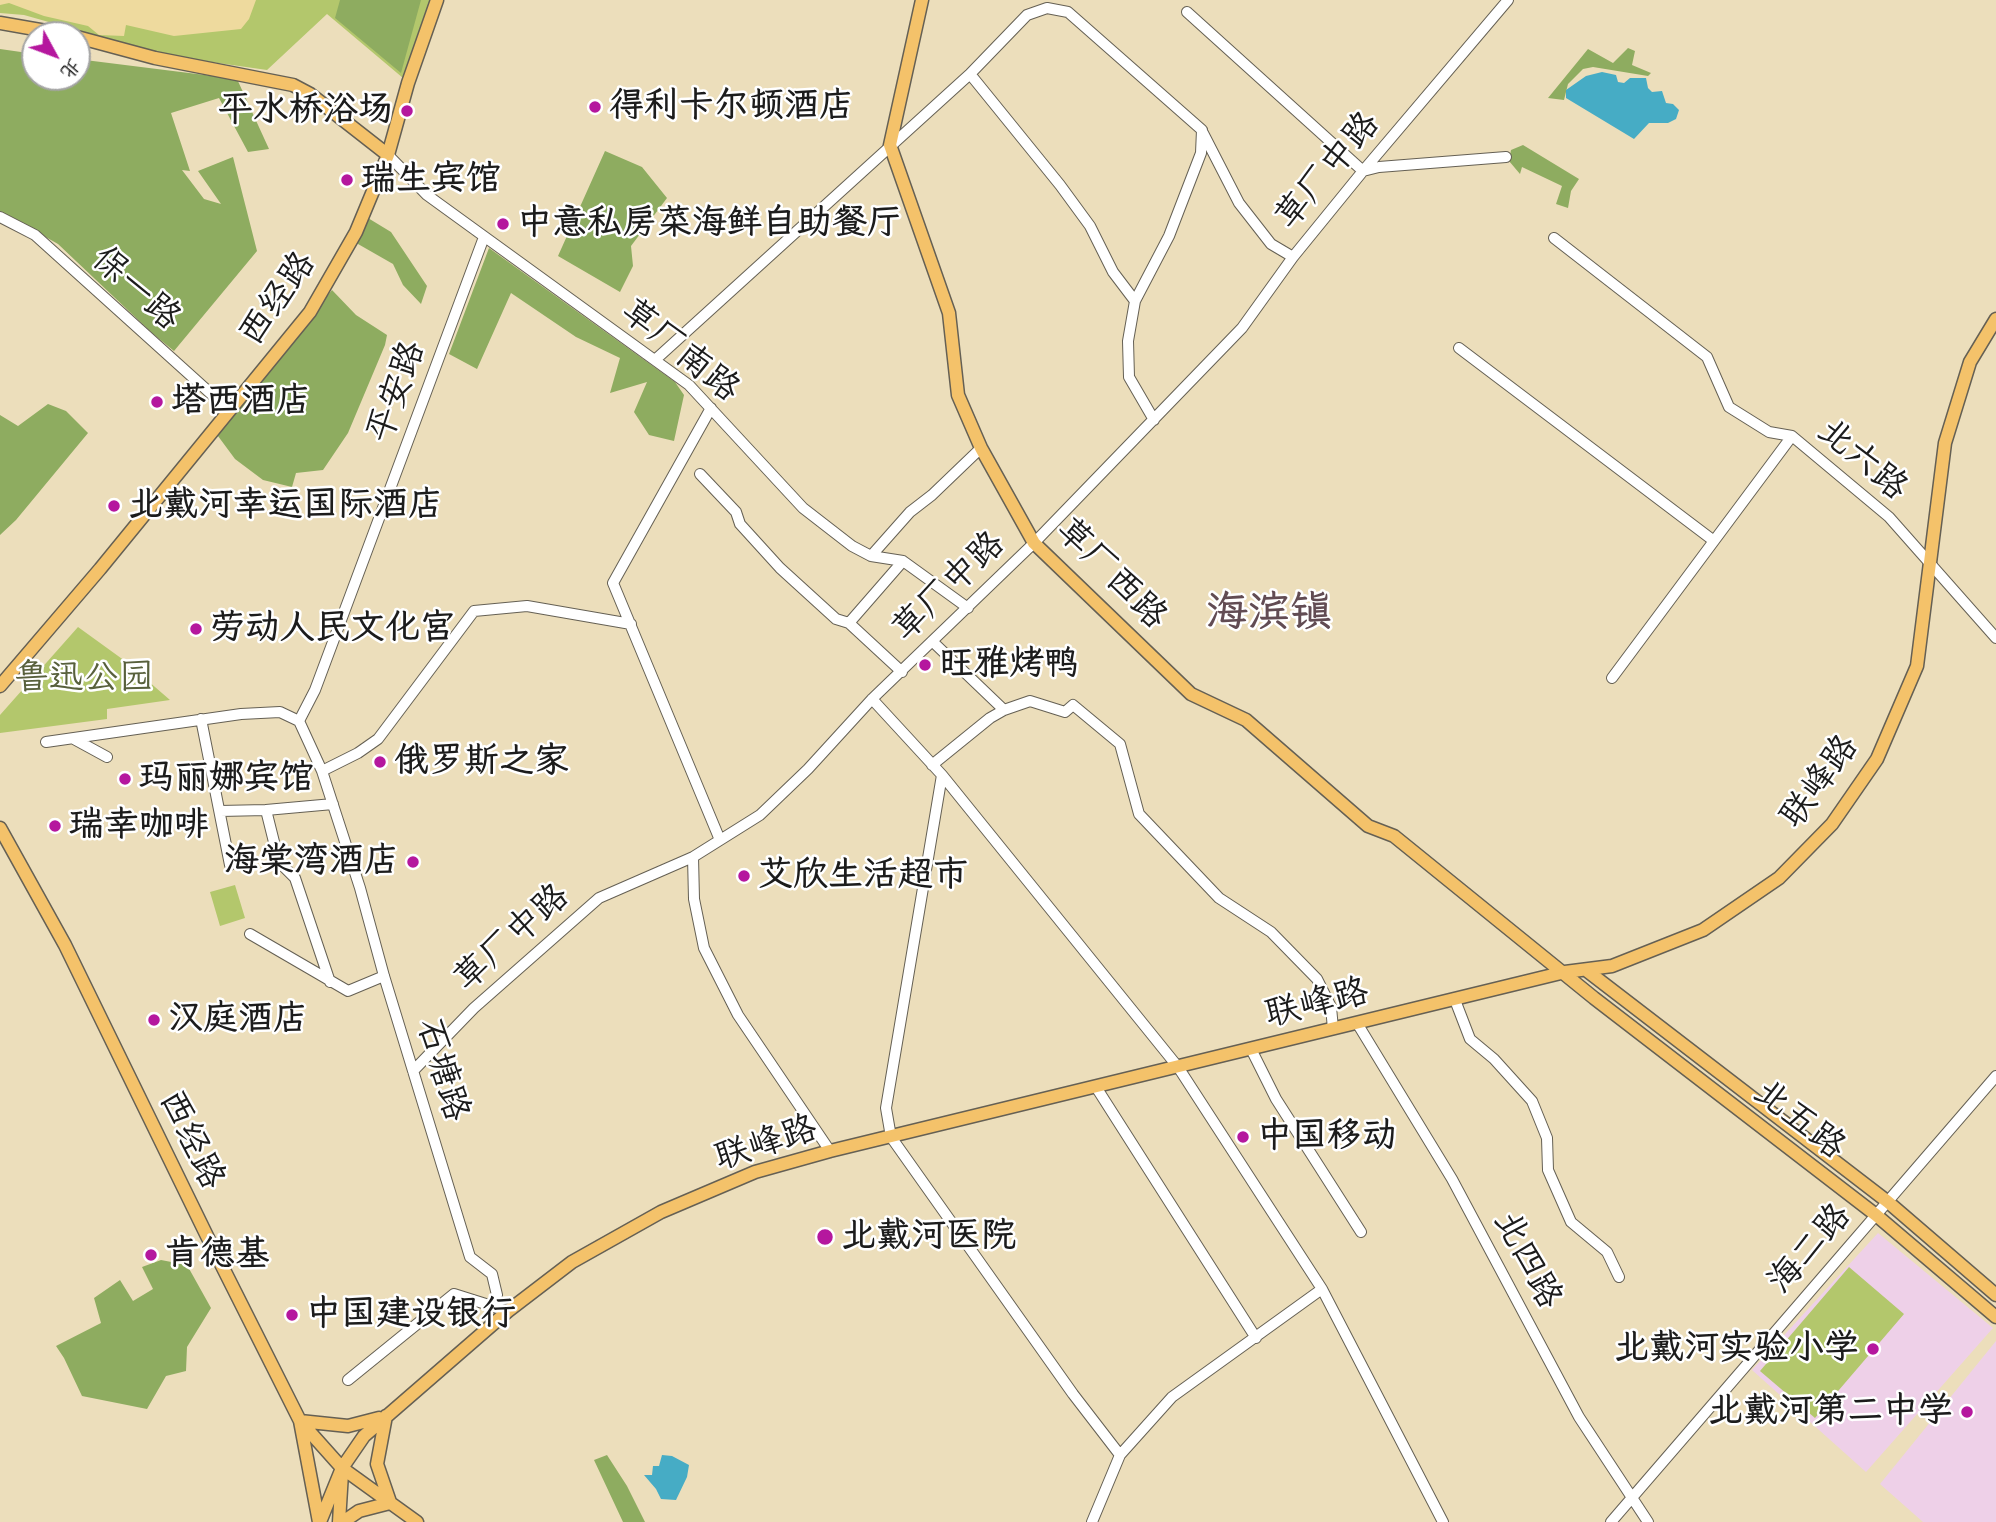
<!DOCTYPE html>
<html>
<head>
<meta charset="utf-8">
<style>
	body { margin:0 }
	#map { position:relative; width:1996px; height:1522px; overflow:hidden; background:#ecdebb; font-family:Caveat,"LXGW WenKai TC",sans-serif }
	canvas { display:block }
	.north { position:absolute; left:21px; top:21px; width:70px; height:70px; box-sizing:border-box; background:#fff; border:2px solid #a4a4a4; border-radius:50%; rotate:131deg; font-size:19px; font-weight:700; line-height:28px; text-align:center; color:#1c1c1c }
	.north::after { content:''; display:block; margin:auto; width:24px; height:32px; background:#b5179e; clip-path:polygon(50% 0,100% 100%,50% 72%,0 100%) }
</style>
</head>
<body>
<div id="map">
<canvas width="1996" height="1522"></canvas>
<div class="north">北</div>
</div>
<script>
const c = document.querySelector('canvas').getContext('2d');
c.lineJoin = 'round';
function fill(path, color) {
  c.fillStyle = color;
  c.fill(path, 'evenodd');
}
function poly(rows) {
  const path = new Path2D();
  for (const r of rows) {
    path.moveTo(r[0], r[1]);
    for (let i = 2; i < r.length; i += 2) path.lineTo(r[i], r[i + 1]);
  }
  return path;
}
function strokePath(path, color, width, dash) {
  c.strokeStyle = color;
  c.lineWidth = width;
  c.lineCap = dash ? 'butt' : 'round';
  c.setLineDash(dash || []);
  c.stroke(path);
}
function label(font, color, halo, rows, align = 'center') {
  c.font = font + ' Caveat,"LXGW WenKai TC",sans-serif';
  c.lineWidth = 5;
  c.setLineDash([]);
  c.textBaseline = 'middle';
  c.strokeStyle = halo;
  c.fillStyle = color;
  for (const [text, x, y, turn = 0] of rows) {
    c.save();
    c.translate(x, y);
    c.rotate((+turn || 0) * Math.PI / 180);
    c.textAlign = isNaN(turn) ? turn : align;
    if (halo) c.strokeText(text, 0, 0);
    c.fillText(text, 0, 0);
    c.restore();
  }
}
fill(poly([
	[1878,1233,1993,1328,1866,1472,1752,1370],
	[1996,1341,1996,1522,1923,1522,1880,1484]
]), '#eed0e8');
fill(poly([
	[0,0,433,0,403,78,327,14,267,70,169,56,24,15,0,13],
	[78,627,125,661,170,700,107,709,107,719,0,733,0,715],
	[235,885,245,918,220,926,210,892],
	[1849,1267,1904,1314,1815,1418,1760,1371]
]), '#b3c76c');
fill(poly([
	[340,0,421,0,401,73,335,18],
	[1628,48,1635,51,1632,65,1651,73,1648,76,1593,67,1583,69,1568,84,1564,100,1548,98,1588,49,1613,63],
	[0,49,35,54,35,77,77,77,77,59,237,79,269,149,248,152,219,98,171,113,190,171,182,170,204,199,221,204,198,171,233,157,257,251,174,351,152,333,58,244,0,211],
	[1523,145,1579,179,1571,191,1568,208,1556,204,1562,186,1522,167,1520,174,1509,161,1511,150],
	[605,151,642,167,667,198,631,246,633,266,620,292,558,256],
	[363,215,391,232,427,286,421,304,403,285,393,264,351,240],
	[489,248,675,382,684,395,674,441,649,435,634,412,647,382,610,393,620,358,576,337,511,293,477,369,449,354],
	[332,290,356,315,387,335,385,345,348,433,323,470,296,473,292,487,263,480,235,459,215,432],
	[48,404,66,411,88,433,16,520,0,535,0,415,18,426],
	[161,1260,187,1265,211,1308,187,1347,186,1371,166,1376,147,1409,82,1396,64,1358,56,1346,101,1323,94,1298,120,1280,133,1301,153,1289,142,1267],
	[607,1455,627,1486,645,1522,623,1522,594,1460]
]), '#8eac60');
fill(poly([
	[0,0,256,0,249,19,241,29,174,36,126,25,124,36,99,35,88,26,44,16,9,3,0,5]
]), '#eeda9e');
fill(poly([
	[1602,72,1616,75,1618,82,1624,83,1630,78,1646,78,1648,88,1652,92,1662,91,1666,103,1673,104,1679,110,1676,119,1668,123,1649,123,1634,139,1566,98,1566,90,1586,76],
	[662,1455,672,1456,689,1465,687,1477,676,1500,661,1499,656,1489,644,1475,652,1475,653,1466,659,1466]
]), '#46acc5');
const minor = poly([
	[1187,12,1363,171,1379,167,1506,157],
	[970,74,1060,185,1090,226,1113,272,1135,301],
	[1203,133,1239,203,1271,244,1293,257],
	[388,155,427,195,689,385,803,508,852,546,871,556,903,561,968,608],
	[0,217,35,235,229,410],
	[1554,238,1707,357,1729,407,1769,432,1792,436,1889,517,1996,638],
	[1459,348,1714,541],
	[655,360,970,74,1027,15,1047,8,1068,12,1202,130,1201,153,1169,236,1135,301,1128,341,1129,377,1154,420],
	[711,408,613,583,720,840],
	[700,474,736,512,740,524,780,568,836,619,849,623,902,672],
	[871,556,910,512,932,495,981,448],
	[849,623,903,561],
	[933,642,1004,710],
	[1612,678,1792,436],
	[872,699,942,775,1178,1067,1322,1289,1443,1522],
	[201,719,230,865],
	[299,721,315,690,484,237],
	[74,739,107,757],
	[46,742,241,714,280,712,299,721,322,771,360,888,384,976,470,1257,492,1274,497,1295],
	[932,765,990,718,1004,710,1030,701,1065,712,1073,705,1120,744,1139,814,1219,898,1271,932,1317,979,1331,1007,1333,1029],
	[322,771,358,753,378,739,474,611,527,606,631,624],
	[942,775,886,1108,891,1137,1073,1394,1120,1455],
	[266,810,333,804],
	[220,811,266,810,279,862,295,878,330,982],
	[693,857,694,899,704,948,738,1015,830,1151],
	[250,934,348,991,384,976],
	[1455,1000,1470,1039,1494,1059,1532,1101,1547,1138,1548,1170,1571,1222,1607,1252,1619,1277],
	[1357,1023,1452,1179,1579,1417,1648,1522],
	[1251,1049,1276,1099,1361,1232],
	[413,1071,474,1008,599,898,693,857,760,815,808,769,872,699,1034,543,1242,328,1293,257,1363,171,1508,0],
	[1096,1087,1256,1338],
	[348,1380,454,1294,508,1311],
	[1092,1522,1120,1455,1172,1397,1322,1289],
	[1611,1522,1996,1076]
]);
const major = poly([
	[922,0,890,145,949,313,958,395,981,448,1034,543,1191,694,1246,720,1368,826,1394,836,1594,998,1876,1215,1996,1317],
	[0,23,69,35],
	[77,37,155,58,293,85,310,94,388,155],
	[0,686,100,569,310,312,356,232,388,155,408,83,437,0],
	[0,828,65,945,207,1236,300,1421,342,1468,417,1522],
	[1586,970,1888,1202,1996,1295],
	[386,1416,377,1464,390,1502],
	[300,1421,319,1522],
	[300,1421,348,1426,379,1418],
	[320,1522,342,1468,364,1436,508,1311,572,1262,661,1212,755,1172,830,1151,1565,972,1612,966,1703,930,1779,878,1832,824,1877,759,1917,666,1945,443,1970,362,1996,319],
	[339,1522,342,1473],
	[343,1522,359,1511,390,1503]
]);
strokePath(minor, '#656054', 12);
strokePath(major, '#656054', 15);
strokePath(minor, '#fff', 10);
strokePath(major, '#f4c26a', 12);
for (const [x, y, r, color] of [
	[595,107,7,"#b5179e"],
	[407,111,7,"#b5179e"],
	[347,180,7,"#b5179e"],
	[503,224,7,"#b5179e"],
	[157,402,7,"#b5179e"],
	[114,506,7,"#b5179e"],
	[196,629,7,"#b5179e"],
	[925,665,7,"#b5179e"],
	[380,762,7,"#b5179e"],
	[125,779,7,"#b5179e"],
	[55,826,7,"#b5179e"],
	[413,862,7,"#b5179e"],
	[744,876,7,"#b5179e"],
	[154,1020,7,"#b5179e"],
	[1243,1137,7,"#b5179e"],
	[825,1237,9,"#b5179e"],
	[151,1255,7,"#b5179e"],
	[292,1315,7,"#b5179e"],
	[1873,1349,7,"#b5179e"],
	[1967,1412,7,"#b5179e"]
]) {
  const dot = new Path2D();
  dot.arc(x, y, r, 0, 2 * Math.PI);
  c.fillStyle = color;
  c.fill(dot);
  strokePath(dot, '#fff', 2.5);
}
label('bold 35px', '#1c1c1c', '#fff', [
	["得利卡尔顿酒店",609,107],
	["平水桥浴场",393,111,"right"],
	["瑞生宾馆",361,180],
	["中意私房菜海鲜自助餐厅",517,224],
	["塔西酒店",171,402],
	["北戴河幸运国际酒店",128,506],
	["劳动人民文化宫",210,629],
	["旺雅烤鸭",939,665],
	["俄罗斯之家",394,762],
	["玛丽娜宾馆",139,779],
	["瑞幸咖啡",69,826],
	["海棠湾酒店",399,862,"right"],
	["艾欣生活超市",758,876],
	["汉庭酒店",168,1020],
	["中国移动",1257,1137],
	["北戴河医院",841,1237],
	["肯德基",165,1255],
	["中国建设银行",306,1315],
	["北戴河实验小学",1859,1349,"right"],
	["北戴河第二中学",1953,1412,"right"]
], 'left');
label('35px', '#1c1c1c', '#fff', [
	["草厂中路",1328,171,-50],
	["保一路",136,289,42],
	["西经路",278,299,-55],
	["草厂南路",680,351,39],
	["平安路",397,392,-70],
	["北六路",1862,460,40],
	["草厂西路",1111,574,45],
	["草厂中路",949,587,-44],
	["联峰路",1820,782,-54],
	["草厂中路",512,938,-42],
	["联峰路",1317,1004,-14],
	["石塘路",442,1070,73],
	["北五路",1799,1120,38],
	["西经路",191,1140,64],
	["联峰路",766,1144,-18],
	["海二路",1810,1249,-49],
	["北四路",1527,1260,62]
]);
label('35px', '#58603c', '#fff', [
	["鲁迅公园",84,679]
]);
label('bold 42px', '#624c53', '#fff', [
	["海滨镇",1269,614]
]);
</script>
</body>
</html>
